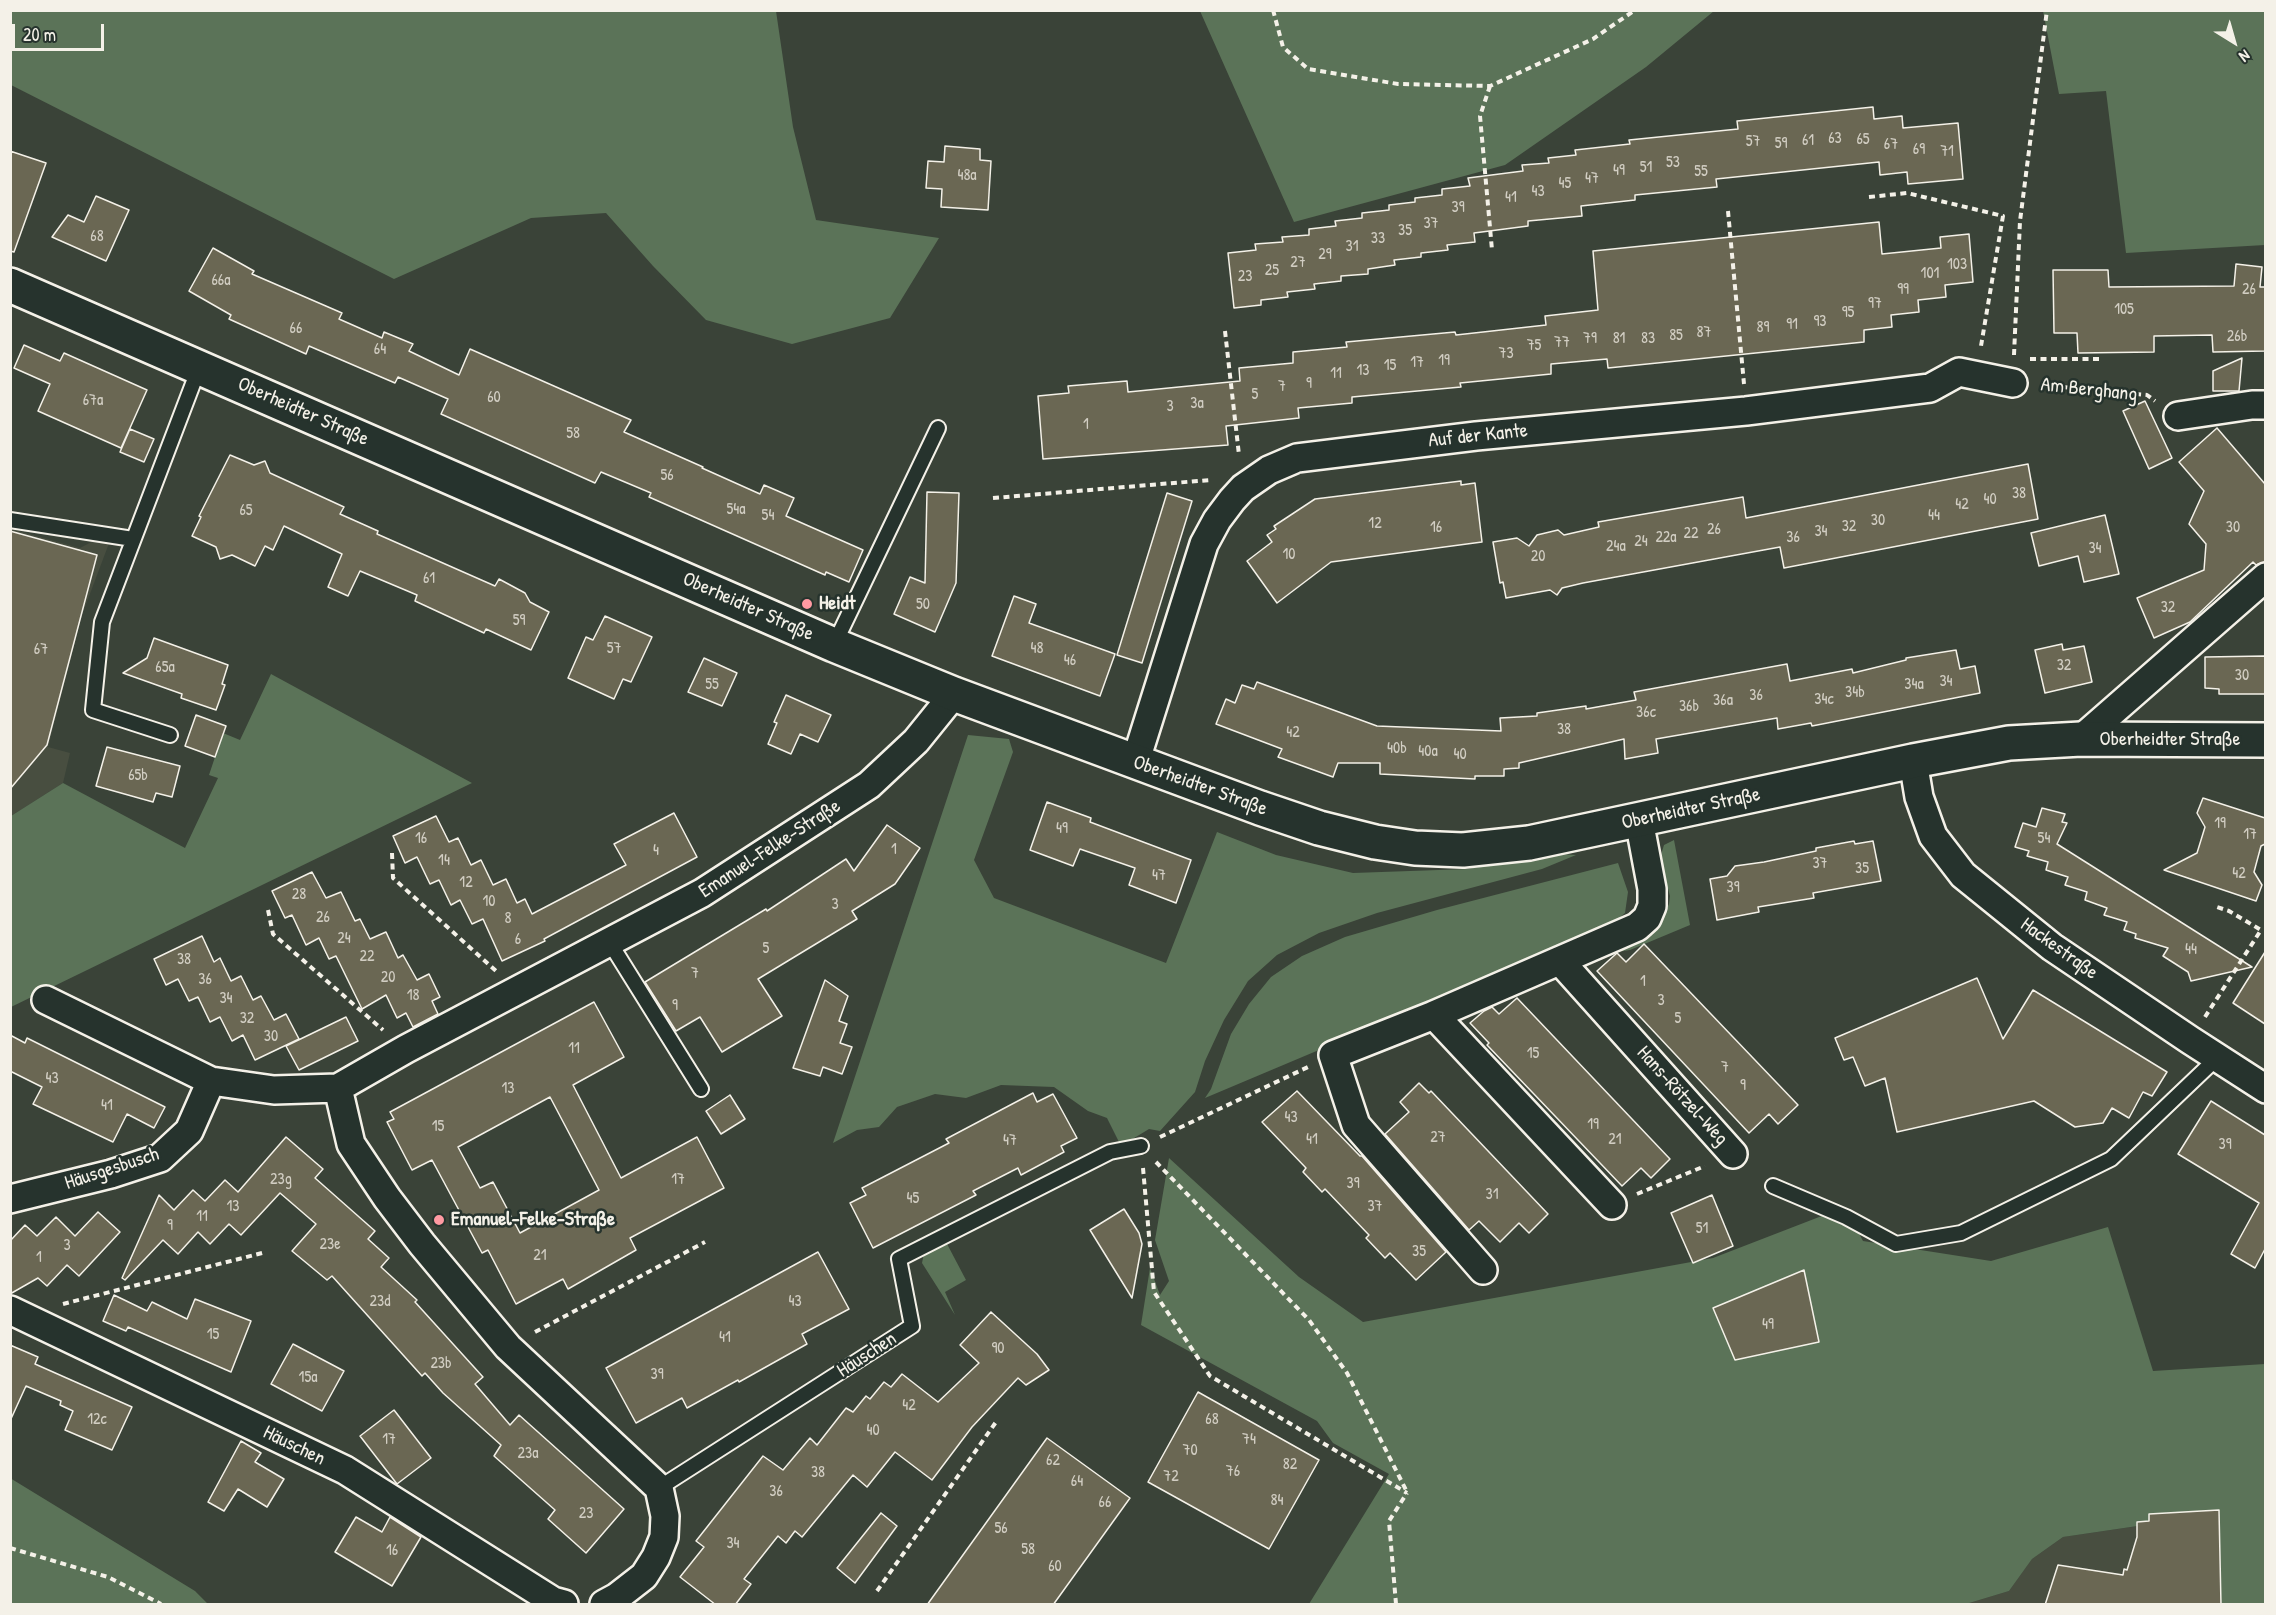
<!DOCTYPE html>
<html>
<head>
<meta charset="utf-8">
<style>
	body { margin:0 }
	#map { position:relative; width:2276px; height:1615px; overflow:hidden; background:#3a4338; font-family:"Patrick Hand",sans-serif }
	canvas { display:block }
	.frame { position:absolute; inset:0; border:12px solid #f4f1e8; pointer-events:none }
	.north { position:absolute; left:2204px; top:12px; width:60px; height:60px; -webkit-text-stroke:4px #26332d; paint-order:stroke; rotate:143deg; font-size:16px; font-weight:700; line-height:24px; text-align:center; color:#f4f1e8 }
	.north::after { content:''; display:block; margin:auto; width:21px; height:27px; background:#f4f1e8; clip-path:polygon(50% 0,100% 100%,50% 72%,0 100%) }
	.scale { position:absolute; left:12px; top:24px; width:92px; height:27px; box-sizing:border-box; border:3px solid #f4f1e8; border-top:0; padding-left:8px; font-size:18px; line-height:21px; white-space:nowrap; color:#f4f1e8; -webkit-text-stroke:4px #26332d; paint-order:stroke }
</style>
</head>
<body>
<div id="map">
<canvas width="2276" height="1615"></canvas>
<div class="frame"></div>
<div class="north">N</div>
<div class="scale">20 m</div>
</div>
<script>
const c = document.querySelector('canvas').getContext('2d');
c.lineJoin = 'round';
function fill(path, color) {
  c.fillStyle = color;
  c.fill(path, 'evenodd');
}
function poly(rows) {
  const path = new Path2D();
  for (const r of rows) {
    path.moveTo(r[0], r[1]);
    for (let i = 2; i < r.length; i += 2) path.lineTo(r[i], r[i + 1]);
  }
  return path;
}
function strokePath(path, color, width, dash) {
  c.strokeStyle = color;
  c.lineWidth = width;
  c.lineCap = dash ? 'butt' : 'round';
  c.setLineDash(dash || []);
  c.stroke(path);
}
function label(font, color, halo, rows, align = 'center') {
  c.font = font + ' "Patrick Hand",sans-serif';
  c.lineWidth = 5;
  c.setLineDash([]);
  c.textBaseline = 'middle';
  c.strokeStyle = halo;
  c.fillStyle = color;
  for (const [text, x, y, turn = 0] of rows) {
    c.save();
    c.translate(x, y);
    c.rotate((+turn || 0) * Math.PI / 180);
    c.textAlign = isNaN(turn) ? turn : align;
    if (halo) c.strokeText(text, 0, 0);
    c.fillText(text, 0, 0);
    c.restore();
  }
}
fill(poly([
	[11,529,80,548,114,530,82,615,48,747,70,753,63,783,11,816],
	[2220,1514,2221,1604,1966,1604,2009,1591,2032,1559,2063,1537]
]), '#484e40');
fill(poly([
	[10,11,776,11,793,127,816,220,939,238,890,318,792,344,706,320,653,266,606,213,531,218,394,279,11,85],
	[1200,11,1714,11,1646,67,1505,165,1294,222],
	[2043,11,2265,11,2265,245,2126,253,2106,91,2059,94],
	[271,674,472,783,11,1007,11,816,63,783,185,848,218,778,209,775,223,733,240,740],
	[968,735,1009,739,1013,752,974,860,994,898,1166,963,1217,832,1276,855,1353,873,1467,869,1560,854,1576,855,1542,869,1377,913,1319,933,1277,955,1248,981,1224,1020,1205,1061,1195,1092,1160,1131,1149,1129,1121,1146,1107,1118,1088,1111,1054,1087,1001,1085,966,1098,935,1094,897,1107,879,1127,857,1130,833,1143],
	[1674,840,1690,925,1630,950,1604,954,1641,939,1659,926,1669,904,1670,896,1660,858,1664,845],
	[1618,863,1628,892,1625,913,1606,929,1205,1098,1211,1089,1231,1034,1249,1004,1271,977,1302,956,1345,937,1437,910],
	[1169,1158,1299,1277,1363,1322,1713,1258,1845,1207,1863,1241,1991,1261,2108,1227,2153,1371,2265,1364,2265,1604,2221,1604,2219,1514,2063,1537,2032,1559,2009,1591,1966,1604,1309,1604,1389,1474,1333,1443,1317,1421,1141,1325,1150,1268,1160,1295,1169,1281,1155,1240],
	[946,1242,966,1280,945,1292,955,1315,922,1263,924,1253],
	[10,1478,195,1591,208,1604,11,1604]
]), '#5b7358');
const building = poly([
	[1873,107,1874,119,1902,116,1903,128,1958,123,1963,179,1908,184,1907,172,1880,175,1879,162,1716,179,1717,187,1635,195,1635,200,1581,206,1582,216,1528,221,1528,226,1474,233,1475,242,1447,245,1448,250,1421,253,1421,257,1394,260,1395,265,1368,269,1368,274,1341,276,1341,281,1314,284,1315,289,1287,292,1288,297,1261,300,1261,305,1234,308,1228,253,1256,250,1255,244,1283,242,1282,237,1309,235,1309,229,1336,226,1335,221,1362,218,1362,213,1389,210,1389,205,1415,202,1415,198,1442,195,1442,189,1470,186,1468,178,1523,171,1522,165,1549,163,1548,158,1576,155,1575,150,1630,144,1629,140,1738,129,1737,121,1873,107],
	[945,146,980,149,980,160,991,161,988,210,941,207,942,189,926,188,928,161,944,162,945,146],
	[10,151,46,163,14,252,10,251,10,151],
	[96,196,129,210,106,261,52,237,68,215,84,222,96,196],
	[1879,222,1882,254,1941,248,1940,237,1969,234,1973,282,1945,285,1946,297,1918,300,1919,312,1891,315,1892,327,1864,330,1864,342,1608,368,1607,359,1551,364,1551,374,1460,383,1461,387,1352,397,1352,403,1298,408,1299,418,1226,426,1228,445,1043,459,1038,396,1069,393,1068,386,1127,381,1128,392,1240,381,1239,368,1293,363,1293,352,1347,347,1346,342,1455,332,1456,335,1546,325,1545,316,1598,310,1593,251,1879,222],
	[213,248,254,271,252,274,342,313,339,319,382,338,384,332,413,344,409,351,459,375,470,349,631,420,624,432,703,467,702,468,760,494,764,485,794,498,786,516,863,550,849,582,826,572,825,575,649,497,651,493,601,472,595,483,441,414,448,399,398,377,395,383,309,346,306,354,229,319,231,315,189,291,213,248],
	[2236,264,2262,267,2260,287,2265,287,2265,351,2213,352,2212,335,2154,336,2154,352,2078,353,2077,333,2054,333,2053,270,2108,270,2109,287,2234,286,2236,264],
	[24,345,60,361,64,353,147,390,121,448,38,411,50,384,14,368,24,345],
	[2242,358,2239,391,2213,391,2213,371,2242,358],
	[2145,401,2172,458,2149,469,2123,411,2145,401],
	[2217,428,2265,484,2265,562,2256,565,2253,562,2190,622,2154,638,2137,598,2204,570,2206,544,2189,524,2204,491,2179,462,2217,428],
	[130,429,154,439,144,462,120,452,130,429],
	[230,455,254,465,265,461,270,473,344,507,340,514,378,531,377,534,495,586,499,579,525,593,530,602,549,612,531,650,486,629,484,633,415,601,417,595,360,571,348,596,328,587,342,554,284,526,273,550,265,546,255,566,232,555,220,559,216,547,192,536,201,517,199,516,230,455],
	[2028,464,2038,519,1784,568,1780,547,1583,583,1562,588,1557,595,1550,590,1506,598,1503,582,1500,583,1493,542,1517,538,1529,546,1537,535,1558,530,1564,535,1599,527,1598,522,1743,497,1746,518,2028,464],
	[1461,481,1461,485,1475,483,1482,542,1331,562,1277,603,1247,561,1272,542,1267,535,1276,529,1274,526,1315,499,1461,481],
	[927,492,959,493,956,583,935,632,894,614,910,577,925,583,927,492],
	[1167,493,1192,501,1142,663,1117,655,1167,493],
	[2105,515,2119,574,2084,582,2078,556,2039,566,2031,533,2105,515],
	[10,531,97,555,47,745,10,789,10,531],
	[1014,596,1036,604,1029,623,1115,654,1100,696,992,656,1014,596],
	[605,616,652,637,631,682,623,679,614,699,568,678,586,637,593,640,605,616],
	[154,638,228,665,222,684,225,685,216,710,181,698,182,694,123,673,147,658,154,638],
	[2062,644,2063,650,2084,646,2092,682,2045,693,2035,650,2062,644],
	[1956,650,1960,669,1975,666,1980,693,1812,726,1811,723,1778,729,1777,718,1656,739,1658,753,1625,759,1624,739,1519,763,1519,768,1504,769,1504,776,1475,776,1475,779,1380,774,1380,763,1338,763,1333,777,1278,757,1282,749,1216,724,1226,699,1235,703,1242,685,1254,689,1257,682,1377,726,1501,731,1500,718,1537,716,1537,713,1586,706,1586,709,1636,700,1634,692,1787,664,1790,681,1852,669,1853,673,1906,660,1906,658,1956,650],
	[2265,656,2265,694,2219,694,2219,689,2205,688,2205,657,2265,656],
	[704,658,737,673,722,706,688,692,704,658],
	[786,695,831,715,818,742,800,734,791,754,768,744,777,723,774,722,786,695],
	[196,715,226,726,215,757,185,746,196,715],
	[107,747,180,766,172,797,156,793,153,802,96,786,107,747],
	[2203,798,2265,818,2265,844,2261,846,2254,872,2262,885,2256,901,2164,870,2197,853,2205,827,2197,813,2203,798],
	[1047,802,1091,818,1090,822,1191,860,1176,903,1129,885,1135,868,1080,849,1073,866,1030,850,1047,802],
	[2042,808,2065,814,2062,822,2067,823,2057,844,2252,967,2191,981,2188,972,2163,956,2168,948,2135,938,2136,934,2124,930,2127,922,2104,915,2107,908,2085,900,2087,892,2065,885,2068,877,2046,870,2048,862,2027,856,2029,851,2015,847,2023,823,2036,827,2042,808],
	[674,813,697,857,544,939,545,941,502,961,483,919,472,924,460,900,451,905,439,880,430,884,417,857,405,863,393,836,436,816,449,842,458,838,471,865,481,860,493,885,506,879,517,903,525,899,532,914,626,865,614,844,674,813],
	[887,825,920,848,895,884,852,911,857,919,758,979,782,1016,722,1052,700,1017,676,1031,645,982,766,909,767,911,846,859,854,871,887,825],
	[1854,841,1855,844,1873,841,1881,881,1813,893,1814,898,1758,907,1759,912,1717,920,1710,879,1727,876,1735,866,1764,862,1816,851,1816,848,1854,841],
	[312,872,326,898,341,892,355,921,360,919,370,939,386,932,398,958,403,955,417,980,429,974,440,997,432,1001,438,1014,413,1027,406,1013,397,1018,386,995,362,1009,336,956,329,959,319,938,306,945,292,915,285,918,272,891,312,872],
	[202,936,214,962,220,958,231,981,241,976,253,1000,261,996,274,1020,286,1014,299,1039,255,1060,243,1035,232,1041,220,1017,210,1022,198,997,189,1001,178,979,166,985,154,959,202,936],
	[1644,944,1798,1105,1778,1124,1769,1114,1749,1133,1597,971,1617,953,1626,962,1644,944],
	[2265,952,2265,1024,2233,1003,2265,952],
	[1977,978,2003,1039,2033,990,2167,1072,2152,1096,2143,1092,2129,1118,2112,1108,2103,1123,2075,1127,2034,1101,1897,1132,1885,1078,1865,1086,1853,1057,1844,1060,1835,1038,1977,978],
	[825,980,848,996,839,1021,847,1024,840,1043,852,1047,842,1074,823,1067,820,1076,793,1068,825,980],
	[1517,998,1670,1159,1651,1178,1641,1168,1622,1186,1487,1045,1489,1043,1470,1023,1484,1011,1492,1007,1499,1014,1517,998],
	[594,1002,624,1057,573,1085,621,1178,697,1137,724,1188,630,1238,636,1250,568,1289,563,1279,516,1304,488,1250,482,1253,432,1160,412,1170,387,1122,394,1119,390,1112,594,1002],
	[550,1097,599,1190,520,1233,493,1182,480,1188,458,1147,550,1097],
	[346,1017,358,1041,299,1070,286,1046,346,1017],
	[10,1035,25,1043,27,1038,165,1107,154,1128,127,1114,113,1142,33,1104,42,1087,10,1071,10,1035],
	[1419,1083,1429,1093,1431,1091,1548,1214,1529,1233,1519,1223,1500,1242,1479,1221,1469,1230,1385,1134,1409,1112,1400,1102,1419,1083],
	[1297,1091,1360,1156,1362,1156,1446,1252,1416,1280,1390,1253,1385,1258,1366,1238,1369,1235,1325,1189,1322,1192,1303,1172,1306,1168,1262,1122,1297,1091],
	[1033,1093,1037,1102,1053,1094,1077,1138,1061,1146,1064,1152,1021,1175,1018,1168,973,1191,976,1195,873,1248,850,1203,866,1195,862,1188,949,1143,946,1139,1033,1093],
	[730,1095,745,1119,721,1134,706,1111,730,1095],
	[2211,1101,2265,1135,2265,1249,2255,1268,2231,1254,2259,1203,2178,1154,2211,1101],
	[286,1137,323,1169,315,1178,375,1231,368,1239,389,1258,381,1267,417,1300,415,1302,483,1377,475,1384,510,1425,519,1415,624,1509,586,1553,548,1519,555,1510,494,1456,501,1445,443,1393,425,1373,422,1376,332,1276,327,1280,292,1251,316,1224,280,1193,241,1235,229,1224,210,1244,198,1232,178,1254,163,1240,125,1280,122,1278,159,1195,174,1210,193,1190,205,1201,225,1180,238,1192,286,1137],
	[1712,1195,1733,1246,1693,1263,1671,1213,1712,1195],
	[1124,1209,1139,1233,1142,1244,1132,1298,1090,1230,1124,1209],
	[98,1212,120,1232,79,1276,67,1265,47,1286,38,1278,10,1294,10,1241,25,1225,37,1236,56,1217,75,1236,98,1212],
	[818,1252,849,1309,802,1334,807,1344,739,1382,738,1380,687,1408,682,1398,636,1423,606,1368,818,1252],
	[1804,1270,1819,1342,1735,1360,1713,1308,1804,1270],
	[114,1295,147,1311,152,1302,187,1319,195,1299,251,1321,231,1372,128,1327,126,1331,103,1321,114,1295],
	[991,1312,1037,1354,1049,1370,1026,1385,1018,1378,972,1427,932,1480,895,1452,867,1487,853,1475,802,1537,795,1531,786,1543,778,1536,744,1579,751,1584,735,1605,716,1605,680,1577,704,1547,696,1541,763,1456,783,1470,810,1438,817,1445,846,1408,853,1412,866,1396,870,1399,884,1382,891,1387,902,1374,938,1402,979,1363,960,1345,991,1312],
	[293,1344,344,1371,322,1411,271,1384,293,1344],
	[10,1345,38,1357,35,1364,132,1407,112,1450,65,1430,73,1411,60,1405,61,1401,26,1386,10,1421,10,1345],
	[1198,1392,1319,1460,1269,1549,1148,1482,1198,1392],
	[394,1410,431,1458,397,1484,360,1436,394,1410],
	[1047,1438,1130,1498,1053,1605,927,1605,1047,1438],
	[241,1441,261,1453,255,1462,284,1479,267,1507,238,1489,224,1511,208,1502,241,1441],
	[2219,1510,2221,1605,2045,1605,2058,1565,2123,1575,2124,1569,2127,1570,2137,1537,2137,1522,2149,1521,2149,1514,2219,1510],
	[881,1513,897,1526,855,1583,837,1568,881,1513],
	[356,1517,382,1532,390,1517,421,1537,392,1586,335,1552,356,1517]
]);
fill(building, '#6a6753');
strokePath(building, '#f4f1e8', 1.5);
const lane = poly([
	[10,520,133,539],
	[834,645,938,428],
	[170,735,93,710,102,622,199,368],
	[610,943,701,1089],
	[1773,1186,1846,1217,1896,1244,1961,1233,2111,1159,2217,1058],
	[659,1488,912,1326,899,1259,1110,1152,1141,1146]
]);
const street = poly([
	[2178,416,2252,405,2266,405],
	[2081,739,2266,577],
	[1913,761,1919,797,1933,836,1963,875,2052,947,2190,1040,2266,1089],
	[1135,763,1204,544,1217,520,1232,500,1243,488,1269,470,1297,458,1476,436,1746,411,1930,388,1959,372,2013,383],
	[1560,961,1733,1154],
	[46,1000,211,1081,274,1090,338,1088],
	[1434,1015,1333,1055,1356,1125,1483,1270],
	[10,1199,111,1174,160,1158,189,1131,211,1081],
	[1612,1205,1434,1015,1637,927,1647,918,1652,906,1652,889,1639,820],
	[10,1310,345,1470,553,1601,564,1604],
	[604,1604,617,1597,644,1576,656,1557,664,1537,665,1516,659,1488,508,1347,422,1244,387,1198,351,1144,338,1088,406,1049,702,893,869,785,916,741,954,694]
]);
const secondary = poly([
	[10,285,834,645,954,694,1260,808,1319,828,1375,842,1415,848,1463,850,1529,843,1913,761,2009,743,2081,739,2266,740]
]);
strokePath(lane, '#f4f1e8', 18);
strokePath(street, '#f4f1e8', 32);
strokePath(secondary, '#f4f1e8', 38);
strokePath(poly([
	[1273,10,1283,47,1308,69,1398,84,1490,86,1593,39,1635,10],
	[1490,86,1480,116,1492,250],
	[1869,197,1907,193,2003,216,1981,346],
	[1728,211,1744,384],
	[1225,331,1239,455],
	[2014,355,2020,221,2047,10],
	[2030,359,2102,359],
	[2041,385,2147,395,2155,401],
	[993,498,1210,480],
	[392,853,393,878,496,971],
	[268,910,273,934,383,1030],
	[2205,1017,2261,930,2229,911,2214,906],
	[1160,1137,1308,1067],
	[1156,1162,1309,1320,1347,1373,1407,1492],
	[1143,1168,1154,1292,1210,1376,1407,1493],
	[1637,1194,1705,1166],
	[63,1304,266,1252],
	[535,1332,705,1242],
	[10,1548,108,1577,161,1604],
	[877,1591,996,1422],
	[1396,1604,1389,1521,1407,1493]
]), '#f4f1e8', 4, [6, 4.5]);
strokePath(lane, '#26332d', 14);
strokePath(street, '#26332d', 27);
strokePath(secondary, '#26332d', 33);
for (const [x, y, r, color] of [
	[807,604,6,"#ff9aa2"],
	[439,1220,6,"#ff9aa2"]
]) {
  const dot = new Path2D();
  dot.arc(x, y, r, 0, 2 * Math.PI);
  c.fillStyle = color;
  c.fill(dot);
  strokePath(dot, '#26332d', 2);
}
label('16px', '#d2cec3', null, [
	["63",1835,139],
	["65",1863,140],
	["61",1808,141],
	["57",1753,142],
	["59",1781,144],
	["67",1891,145],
	["69",1919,150],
	["71",1947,152],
	["53",1673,163],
	["51",1646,168],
	["49",1619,171],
	["55",1701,172],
	["48a",967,176],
	["47",1592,179],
	["45",1565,184],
	["43",1538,192],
	["41",1511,198],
	["39",1458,208],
	["37",1431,224],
	["35",1405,231],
	["68",97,237],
	["33",1378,239],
	["31",1352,247],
	["29",1325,255],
	["27",1298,263],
	["103",1957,265],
	["25",1272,271],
	["101",1930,274],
	["23",1245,277],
	["66a",221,281],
	["99",1903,290],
	["26",2249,290],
	["97",1875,304],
	["105",2124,310],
	["95",1848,313],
	["93",1820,322],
	["91",1792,325],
	["89",1763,328],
	["66",296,329],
	["87",1704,333],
	["85",1676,336],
	["26b",2237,337],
	["79",1590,339],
	["81",1619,339],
	["83",1648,339],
	["77",1562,343],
	["75",1534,346],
	["64",380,350],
	["73",1506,354],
	["19",1444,361],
	["17",1417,363],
	["15",1390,366],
	["13",1363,371],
	["11",1336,374],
	["9",1309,384],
	["7",1282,387],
	["5",1255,395],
	["60",494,398],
	["67a",93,401],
	["3a",1197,404],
	["3",1170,407],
	["1",1086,425],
	["58",573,434],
	["56",667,476],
	["38",2019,494],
	["40",1990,500],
	["42",1962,505],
	["54a",736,510],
	["65",246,511],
	["54",768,516],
	["44",1934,516],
	["30",1878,521],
	["12",1375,524],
	["32",1849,527],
	["16",1436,528],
	["30",2233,528],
	["26",1714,530],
	["34",1821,532],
	["22",1691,534],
	["22a",1666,538],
	["36",1793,538],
	["24",1641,542],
	["24a",1616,547],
	["34",2095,549],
	["10",1289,555],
	["20",1538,557],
	["61",429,579],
	["50",923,605],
	["32",2168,608],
	["59",519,621],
	["57",614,649],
	["48",1037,649],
	["67",41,650],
	["46",1070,661],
	["32",2064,666],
	["65a",165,668],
	["30",2242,676],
	["34",1946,682],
	["55",712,685],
	["34a",1914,685],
	["34b",1855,693],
	["36",1756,696],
	["34c",1824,700],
	["36a",1723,701],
	["36b",1689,707],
	["36c",1646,713],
	["38",1564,730],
	["42",1293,733],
	["40b",1397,749],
	["40a",1428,752],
	["40",1460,755],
	["65b",138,776],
	["19",2220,824],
	["49",1062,829],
	["17",2250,835],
	["16",421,839],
	["54",2044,839],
	["1",894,850],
	["4",656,851],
	["14",444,861],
	["37",1820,864],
	["35",1862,869],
	["42",2239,874],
	["47",1159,876],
	["12",466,883],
	["39",1733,888],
	["28",299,895],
	["10",489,902],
	["3",835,905],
	["26",323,918],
	["8",508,919],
	["24",344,939],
	["6",518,940],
	["5",766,949],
	["44",2191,950],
	["22",367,957],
	["38",184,960],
	["7",695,974],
	["20",388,978],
	["36",205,980],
	["1",1643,982],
	["18",413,996],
	["34",226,999],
	["3",1661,1001],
	["9",675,1006],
	["32",247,1019],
	["5",1678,1019],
	["30",271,1037],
	["11",574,1049],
	["15",1533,1054],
	["7",1725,1068],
	["43",52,1079],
	["9",1743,1086],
	["13",508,1089],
	["41",107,1106],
	["43",1291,1118],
	["19",1593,1125],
	["15",438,1127],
	["27",1438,1138],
	["41",1312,1140],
	["21",1615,1140],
	["47",1010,1141],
	["39",2225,1145],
	["23g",281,1180],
	["17",678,1180],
	["39",1353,1184],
	["31",1492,1195],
	["45",913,1199],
	["13",233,1207],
	["37",1375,1207],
	["11",202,1217],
	["9",170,1226],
	["51",1702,1229],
	["23e",330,1245],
	["3",67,1246],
	["35",1419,1252],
	["21",540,1256],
	["1",39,1258],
	["23d",380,1302],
	["43",795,1302],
	["49",1768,1325],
	["15",213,1335],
	["41",725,1338],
	["90",998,1349],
	["23b",441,1364],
	["39",657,1375],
	["15a",308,1378],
	["42",909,1406],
	["12c",97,1420],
	["68",1212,1420],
	["40",873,1431],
	["17",389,1440],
	["74",1249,1440],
	["70",1190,1451],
	["23a",528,1454],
	["62",1053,1461],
	["82",1290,1465],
	["76",1233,1472],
	["38",818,1473],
	["72",1171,1477],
	["64",1077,1482],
	["36",776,1492],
	["84",1277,1501],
	["66",1105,1503],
	["23",586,1514],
	["56",1001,1529],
	["34",733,1544],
	["58",1028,1550],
	["16",392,1551],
	["60",1055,1567]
]);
label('20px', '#f4f1e8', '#26332d', [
	["Am Berghang",2089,390,6],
	["Oberheidter Straße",303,412,24],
	["Auf der Kante",1478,436,-6],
	["Oberheidter Straße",748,607,24],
	["Oberheidter Straße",2170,740],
	["Oberheidter Straße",1200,786,20],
	["Oberheidter Straße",1691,809,-12],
	["Emanuel-Felke-Straße",770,849,-33],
	["Hackestraße",2059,949,36],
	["Hans-Rötzel-Weg",1682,1096,48],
	["Häusgesbusch",112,1169,-18],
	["Häuschen",867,1355,-33],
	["Häuschen",294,1446,26]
]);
label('bold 20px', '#f4f1e8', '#26332d', [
	["Heidt",819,604],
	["Emanuel-Felke-Straße",451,1220]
], 'left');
</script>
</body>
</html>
